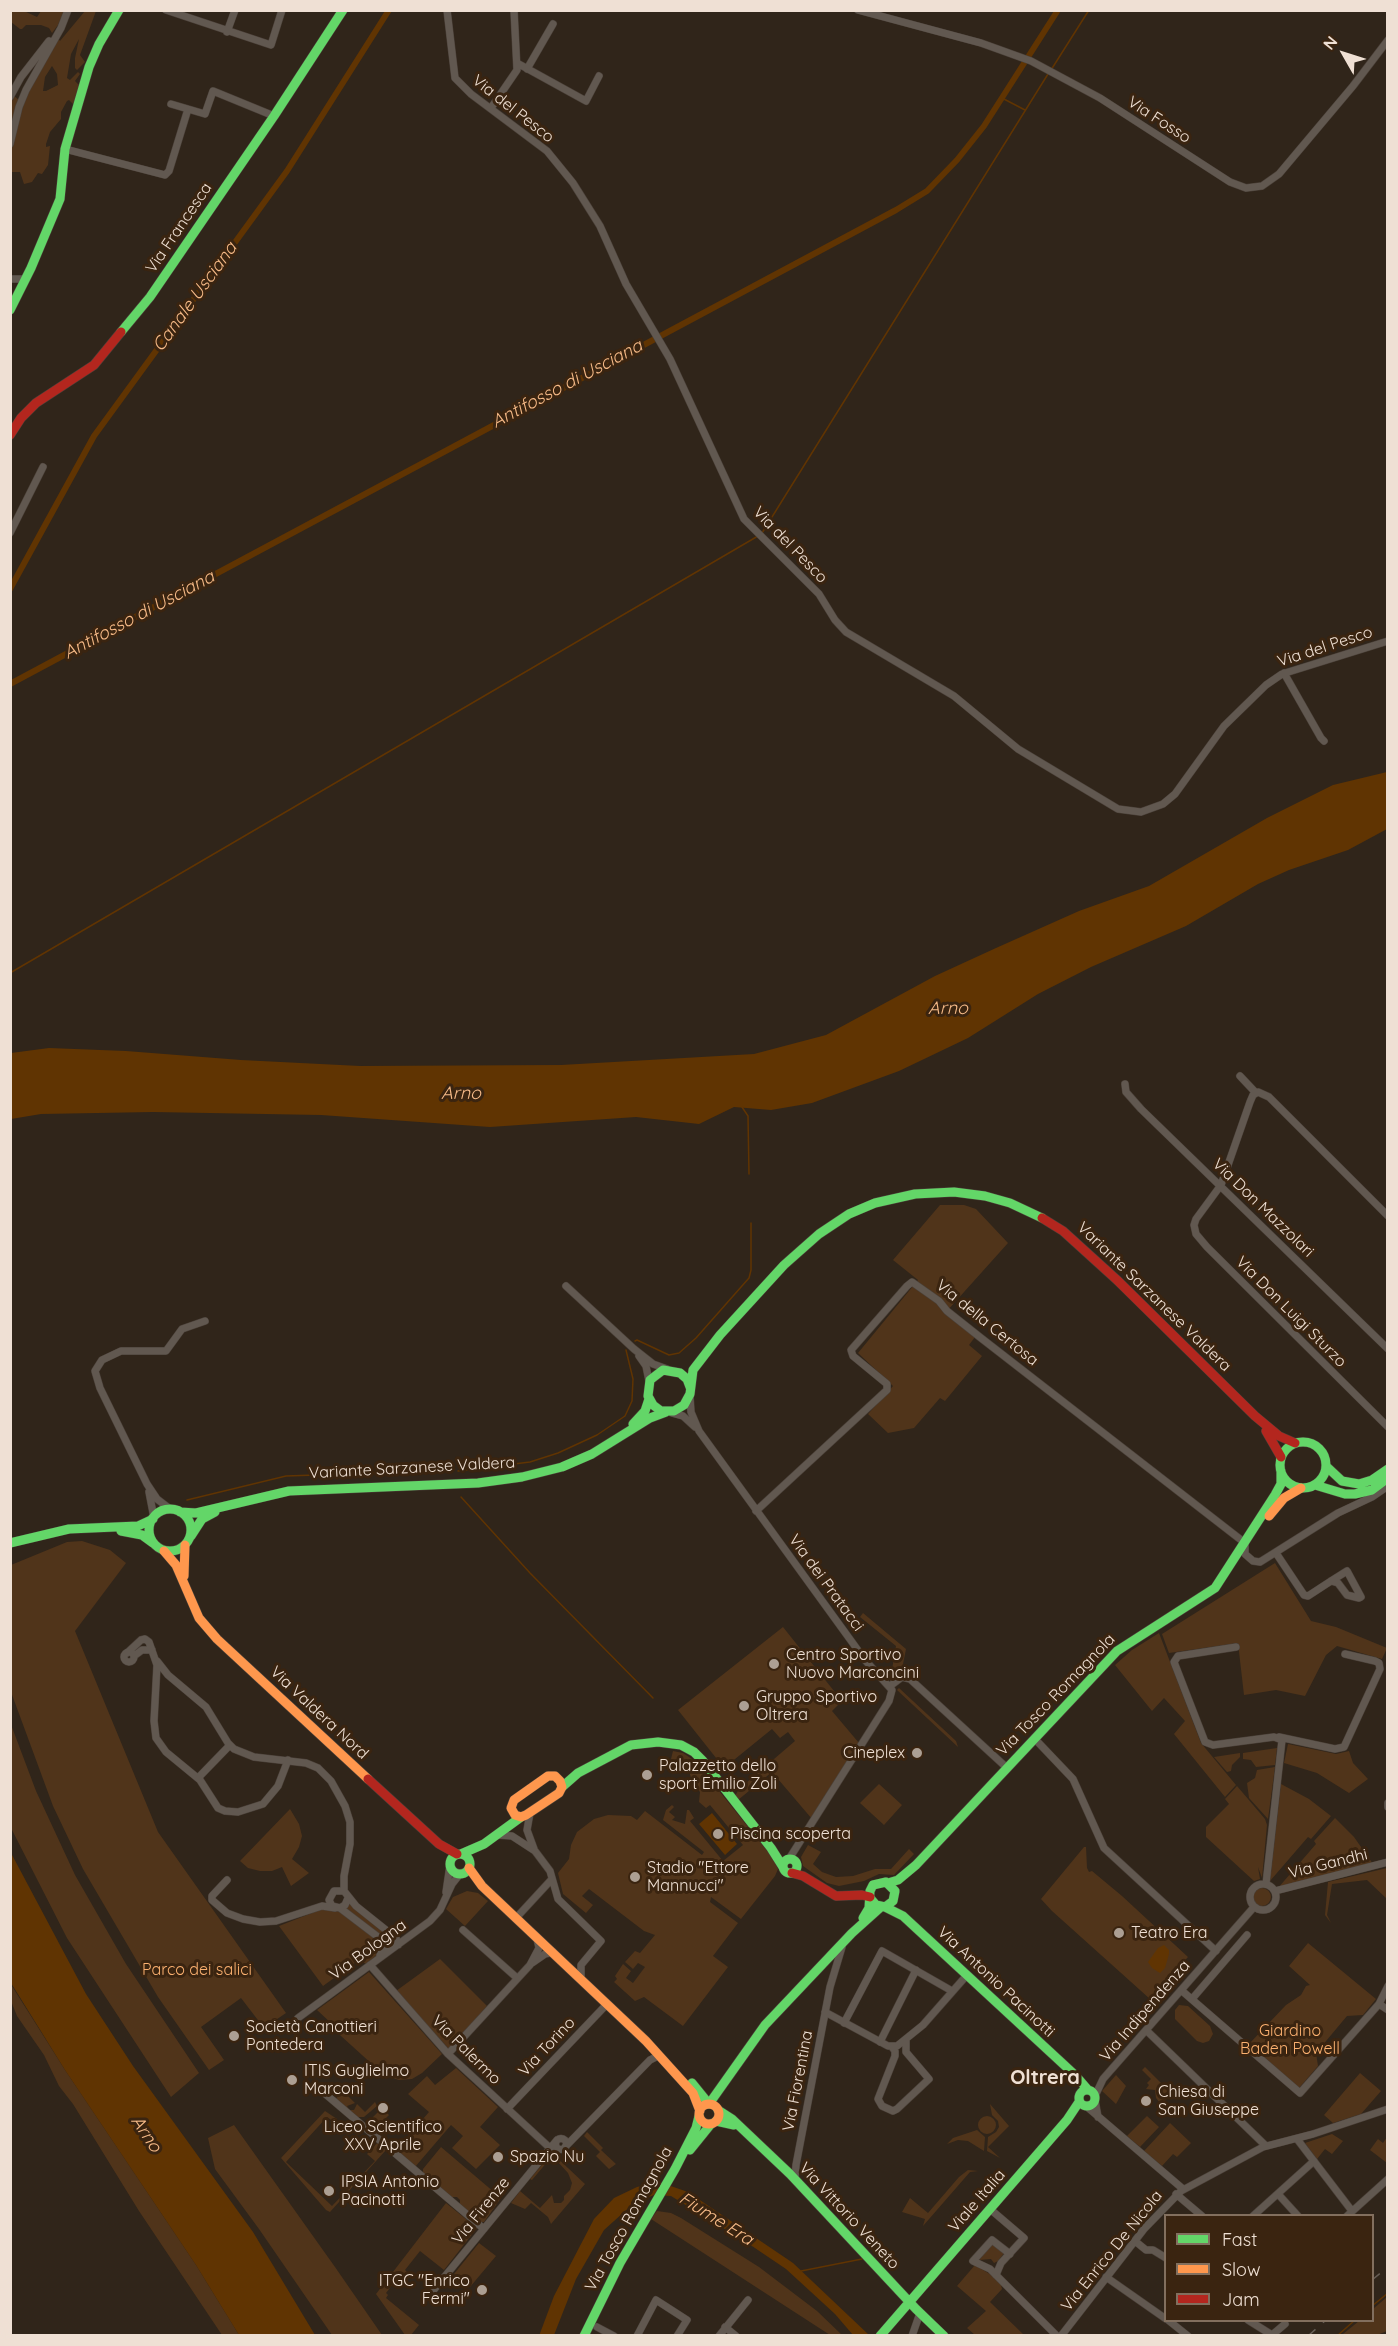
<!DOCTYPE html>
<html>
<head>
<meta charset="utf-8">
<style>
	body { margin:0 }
	#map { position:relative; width:1398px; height:2346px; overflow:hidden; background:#30251a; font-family:Quicksand,sans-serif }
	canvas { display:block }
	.frame { position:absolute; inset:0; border:12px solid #efe0d4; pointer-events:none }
	.legend { position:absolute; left:1164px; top:2214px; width:210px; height:108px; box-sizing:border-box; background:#3a2410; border:2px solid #826f5e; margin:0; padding:8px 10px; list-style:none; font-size:18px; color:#efe0d4 }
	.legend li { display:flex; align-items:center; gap:12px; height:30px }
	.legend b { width:30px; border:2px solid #826f5e }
	.north { position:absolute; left:1314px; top:24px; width:60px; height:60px; -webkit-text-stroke:4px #3a2410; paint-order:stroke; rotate:309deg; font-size:16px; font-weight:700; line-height:24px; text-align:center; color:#efe0d4 }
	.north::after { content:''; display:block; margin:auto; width:21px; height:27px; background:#efe0d4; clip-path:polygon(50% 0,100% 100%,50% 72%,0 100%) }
</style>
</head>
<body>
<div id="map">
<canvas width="1398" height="2346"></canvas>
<div class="frame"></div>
<ul class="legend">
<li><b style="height:8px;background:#63d668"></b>Fast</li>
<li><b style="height:8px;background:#ff974d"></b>Slow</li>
<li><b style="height:8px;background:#b3261e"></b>Jam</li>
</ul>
<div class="north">N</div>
</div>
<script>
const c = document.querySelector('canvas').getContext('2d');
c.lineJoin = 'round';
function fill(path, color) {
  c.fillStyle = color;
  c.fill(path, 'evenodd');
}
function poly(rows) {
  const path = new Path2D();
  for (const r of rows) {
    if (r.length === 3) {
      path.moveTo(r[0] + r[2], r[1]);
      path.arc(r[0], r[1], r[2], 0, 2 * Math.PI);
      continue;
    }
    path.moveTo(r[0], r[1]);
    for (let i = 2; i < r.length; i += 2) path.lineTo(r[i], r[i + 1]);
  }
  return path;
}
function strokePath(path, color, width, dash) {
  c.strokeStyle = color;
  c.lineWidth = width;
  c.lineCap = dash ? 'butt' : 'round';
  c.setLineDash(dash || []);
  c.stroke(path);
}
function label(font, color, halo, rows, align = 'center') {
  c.font = font + ' Quicksand,sans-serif';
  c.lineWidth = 6;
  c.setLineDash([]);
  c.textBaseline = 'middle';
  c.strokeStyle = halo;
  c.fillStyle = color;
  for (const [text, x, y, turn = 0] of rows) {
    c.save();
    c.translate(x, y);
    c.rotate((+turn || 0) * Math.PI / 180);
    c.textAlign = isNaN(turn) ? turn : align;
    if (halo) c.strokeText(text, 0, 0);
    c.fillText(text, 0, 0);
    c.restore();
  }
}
fill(poly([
	[10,11,24,11,37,17,41,11,64,11,58,25,52,33,49,28,41,25,26,25,22,29,20,29,11,22],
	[85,11,96,11,80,55,85,62,77,70,75,68,75,58,79,39,71,54,67,78,70,80,78,72,80,74,75,81,80,86,74,105,69,100,67,101,61,112,61,119,50,132,46,144,46,147,50,146,48,165,42,174,38,173,32,182,24,184,20,172,11,172,10,106,14,96,19,100,58,38,60,41],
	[52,66,57,74,58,85,46,91,43,91,45,77],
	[940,1205,964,1205,976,1209,1008,1243,947,1311,975,1337,969,1345,982,1356,945,1401,940,1398,914,1428,888,1433,868,1414,893,1386,858,1353,918,1280,893,1260],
	[82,1541,110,1550,126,1563,75,1631,158,1832,286,2013,264,2028,241,1998,201,2027,224,2060,209,2070,158,1997,83,1869,53,1806,11,1692,11,1565,67,1542],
	[1275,1563,1311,1621,1336,1627,1387,1648,1382,1659,1337,1646,1326,1655,1305,1696,1276,1690,1244,1695,1238,1643,1169,1653,1162,1634],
	[863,1613,906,1649,901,1674,890,1681,896,1646,860,1617],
	[783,1627,842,1701,832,1711,859,1743,812,1819,772,1772,738,1800,735,1796,739,1789,795,1741,788,1732,780,1738,772,1729,724,1768,678,1710],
	[1159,1633,1201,1743,1236,1785,1225,1797,1174,1734,1185,1721,1164,1698,1152,1711,1115,1665,1132,1650],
	[899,1688,956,1741,958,1747,897,1690],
	[10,1722,36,1791,75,1875,126,1964,199,2073,171,2097,67,1938,11,1828],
	[1288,1744,1336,1754,1349,1751,1353,1763,1368,1779,1349,1793,1317,1773,1284,1763],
	[1277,1748,1275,1765,1256,1767,1251,1760,1243,1759,1243,1753],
	[673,1751,683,1753,695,1761,773,1858,778,1869,775,1876,741,1919,711,1897,710,1902,738,1923,713,1956,728,1967,683,2026,644,1997,635,2001,614,1982,617,1979,615,1976,623,1964,631,1971,626,1978,633,1983,645,1967,638,1963,633,1969,625,1962,635,1951,640,1953,655,1935,644,1931,589,1889,582,1896,593,1905,586,1913,563,1894,558,1873,569,1859,571,1845,577,1832,594,1819,608,1815,631,1816,637,1820,645,1811,702,1855,704,1852,663,1820,666,1810,672,1805,674,1807,669,1812,675,1817,672,1820,685,1824,687,1810,689,1810,694,1818,690,1821,723,1861,743,1845,710,1805,706,1808,699,1802,700,1792,693,1784,687,1765,684,1767,671,1759],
	[1240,1753,1240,1757,1232,1765,1231,1771,1227,1772,1214,1757],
	[1275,1767,1268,1819,1249,1798,1247,1783,1255,1778,1257,1770],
	[879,1784,902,1805,884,1825,860,1803],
	[1281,1784,1309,1799,1331,1816,1311,1839,1308,1837,1270,1881],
	[1237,1786,1265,1819,1267,1825,1262,1878,1258,1867,1260,1879,1254,1881,1206,1837,1206,1827,1229,1804,1225,1799],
	[290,1809,299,1824,302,1836,299,1847,292,1859,309,1873,291,1886,282,1867,272,1871,260,1871,248,1868,240,1861],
	[1335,1818,1354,1837,1373,1864,1278,1888,1316,1844,1314,1841],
	[808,1845,821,1852,813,1864,822,1872,836,1877,853,1876,875,1869,891,1869,909,1849,914,1854,894,1875,879,1874,864,1881,839,1886,827,1883,803,1866,801,1857],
	[1084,1847,1086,1847,1087,1868,1089,1872,1092,1871,1122,1896,1188,1957,1150,1999,1052,1911,1041,1899],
	[1387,1868,1387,1899,1367,1880,1332,1884,1327,1915,1331,1923,1325,1915,1328,1882],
	[1262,1897,9],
	[467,1891,478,1893,488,1901,465,1926,446,1909,453,1897],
	[348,1902,354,1908,394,1939,394,1943,389,1944,343,1908],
	[322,1909,341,1911,379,1940,381,1945,378,1954,366,1964,359,1960,323,1986,279,1926],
	[1308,1943,1376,1999,1363,2015,1347,2016,1316,2053,1318,2066,1299,2088,1249,2044,1286,2005,1301,1995,1306,1986,1310,1985,1289,1966],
	[440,1959,487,2006,449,2049,396,1991],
	[369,1972,442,2054,422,2073,412,2079,399,2080,384,2075,330,2026,332,2024,317,2010],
	[10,1983,65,2070,196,2265,239,2335,222,2335,139,2211,73,2104,59,2086,44,2055,17,2016,11,2001],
	[1179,2005,1188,2006,1210,2026,1213,2034,1209,2041,1203,2043,1197,2041,1175,2019,1175,2010],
	[1145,2067,1172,2094,1156,2109,1160,2103,1156,2098,1155,2090,1146,2089,1149,2085,1147,2083,1151,2079,1142,2070],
	[456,2068,498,2107,480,2127,500,2145,476,2169,452,2148,463,2136,451,2125,415,2167,396,2150,429,2112,408,2094,427,2076,435,2085],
	[1360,2073,1381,2091,1361,2114,1333,2123,1324,2115],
	[1116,2075,1126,2086,1116,2104,1102,2091],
	[344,2092,355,2103,347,2106,349,2110,354,2110,357,2104,365,2112,375,2102,377,2106,364,2117,356,2117,335,2099],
	[990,2104,1009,2126,988,2147,1000,2158,987,2151,988,2137,996,2132,999,2127,998,2121,992,2115],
	[380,2110,384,2110,389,2115,377,2127,380,2130,378,2133,385,2139,384,2141,365,2125],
	[325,2111,337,2119,334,2122,327,2117,286,2162,332,2206,375,2161,367,2154,377,2143,386,2150,330,2212,326,2210,281,2158],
	[987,2125,9],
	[1147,2116,1159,2127,1140,2147,1127,2136],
	[1170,2123,1191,2143,1177,2157,1173,2154,1162,2166,1144,2151],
	[234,2125,335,2267,382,2335,332,2335,259,2229,215,2169,208,2138],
	[977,2130,985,2137,984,2151,968,2141,958,2140,947,2144,953,2138],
	[587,2132,603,2148,601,2150,616,2164,609,2169,596,2156,600,2152,584,2136],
	[1332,2134,1343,2141,1332,2154,1325,2149,1317,2159,1305,2143],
	[1387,2137,1387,2163,1370,2150,1378,2139,1383,2143],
	[441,2147,501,2198,484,2222,481,2222,460,2204,460,2200,457,2197,452,2197,423,2173,423,2169],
	[552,2153,585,2184,551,2224,548,2217,531,2203,525,2209,511,2203,520,2191,540,2208,552,2195,554,2203,561,2203,564,2200,564,2196,570,2190,572,2183,568,2173,557,2161,548,2161,532,2180,530,2179],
	[968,2170,978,2171,970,2172,923,2226,925,2219,902,2212,910,2198,928,2213,959,2177],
	[446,2203,477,2228,444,2270,420,2251,405,2270,408,2273,404,2277,400,2275,386,2293,388,2295,386,2298,419,2325,411,2335,405,2335,376,2294],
	[657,2211,671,2213,681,2218,759,2267,817,2311,842,2335,830,2335,651,2219],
	[479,2243,496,2256,470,2287,454,2274],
	[992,2244,1004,2253,998,2261,994,2263,991,2259,979,2260],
	[975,2265,993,2276,1001,2285,1002,2289,990,2302,1024,2335,975,2335,967,2328,986,2311,957,2286],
	[1387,2297,1387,2331,1377,2335,1343,2334,1359,2321,1372,2320,1373,2309]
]), '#50341a');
fill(poly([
	[1387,772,1387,829,1348,850,1289,870,1258,884,1186,926,1091,967,1038,994,968,1038,899,1071,812,1103,771,1110,734,1107,699,1124,636,1117,490,1127,321,1115,153,1112,41,1114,11,1119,11,1053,49,1048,126,1051,241,1060,360,1066,561,1065,754,1054,826,1035,935,976,996,948,1079,911,1149,886,1267,818,1333,785],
	[712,1813,737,1844,725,1855,699,1824],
	[11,1853,86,1994,133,2066,253,2232,315,2335,239,2335,196,2265,65,2070,11,1983],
	[1164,1945,1169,1950,1169,1954,1165,1968,1160,1973,1152,1968,1148,1962,1158,1948],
	[659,2182,688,2192,793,2263,869,2335,853,2335,835,2314,786,2269,749,2244,671,2196,654,2195,633,2204,604,2230,576,2279,554,2335,539,2336,554,2296,594,2219,614,2198,637,2187]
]), '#603402');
strokePath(poly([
	[1051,70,1089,10],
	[1002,98,1025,110],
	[762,533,1048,74],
	[10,973,758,536],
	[742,1107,748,1116,749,1174],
	[635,1341,637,1340,669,1355,679,1353,696,1338,749,1278,751,1270,751,1223],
	[458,1471,530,1462,558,1453,597,1435,625,1416,632,1401,633,1379,626,1350],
	[461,1497,530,1573,653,1698],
	[187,1500,286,1476,403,1472],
	[801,2271,862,2259],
	[1372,2306,1388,2293],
	[1337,2336,1355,2320],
	[1385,2336,1388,2335]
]), '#603402', 1.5);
strokePath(poly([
	[10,589,94,436,287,171,389,10],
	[10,684,896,210,927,191,957,160,984,126,1058,10]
]), '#603402', 6);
const street = poly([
	[166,10,271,45,282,10],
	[447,10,455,78,471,94,547,151,573,183,600,226,626,284,670,359,744,519,819,594,835,620,846,632,954,696,1018,749,1118,809,1141,812,1163,804,1175,794,1224,726,1266,685,1282,674,1388,641],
	[858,10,981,43,1031,61,1100,98,1230,182,1246,188,1262,186,1279,174,1353,86,1388,40],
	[227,32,235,10],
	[517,63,586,101,599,76],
	[527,69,553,24],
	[10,97,21,77,49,41],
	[171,104,205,114,213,91,274,116],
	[491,108,517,70,514,10],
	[10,144,19,107,26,90,61,28,68,10],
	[65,149,165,175,169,171,188,109],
	[10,279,26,279],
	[10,533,43,467],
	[1284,673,1321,738,1324,741],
	[1240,1076,1256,1093],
	[1125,1084,1126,1092,1141,1109,1388,1349],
	[1388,1216,1269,1097,1258,1092,1253,1095,1250,1102,1221,1185,1196,1219,1194,1225,1196,1234,1207,1247,1388,1427],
	[566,1286,634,1349,653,1364,667,1369],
	[639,1356,646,1366,649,1381],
	[690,1397,691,1412,699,1431,865,1660,892,1690,889,1701,789,1859],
	[672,1413,683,1416,695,1427],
	[149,1492,154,1518],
	[170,1509,157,1499,147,1484,100,1388,95,1371,102,1360,121,1351,166,1351,182,1329,205,1321],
	[756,1511,887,1390,887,1384,853,1356,851,1350,907,1286,912,1282,939,1301,947,1311,981,1338,1245,1543,1245,1554,1253,1561,1260,1562,1338,1513,1372,1497,1388,1486],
	[1276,1553,1304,1595,1308,1596,1331,1581,1347,1571,1361,1597,1359,1598,1347,1595,1338,1583,1331,1581],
	[1236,1647,1178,1656,1174,1662,1205,1742,1213,1745,1274,1737,1282,1740,1266,1884],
	[129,1657,5],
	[127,1653,141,1640,145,1639,149,1642,157,1665,154,1721,156,1738,166,1752,200,1780,218,1808,225,1811,238,1812,263,1804,278,1786,288,1760],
	[134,1656,142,1650,152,1650],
	[157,1661,168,1675,206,1707,228,1743,234,1749,254,1757,306,1763,318,1768,331,1781,345,1806,350,1822,350,1844,344,1876,344,1891],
	[890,1686,902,1677,910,1679,1006,1767],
	[1279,1737,1335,1749,1344,1747,1380,1669,1379,1663,1375,1661,1345,1654],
	[1034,1738,1073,1779,1104,1848,1216,1951],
	[198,1778,230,1745],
	[1388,1803,1388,1807],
	[530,1813,527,1830,534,1849],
	[498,1835,512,1836,535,1851,550,1871,558,1899,601,1941,581,1965,581,1979],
	[227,1880,212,1896,212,1900,227,1913,243,1919,260,1922,276,1921,322,1906,335,1908],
	[1263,1897,13],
	[1275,1891,1388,1862],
	[446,1892,450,1865],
	[348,1898,345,1905,340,1908,332,1906,329,1900,334,1891,344,1891,356,1906,396,1938,398,1945],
	[340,1908,382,1940,384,1947,380,1955],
	[516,1918,552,1879],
	[463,1930,517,1978],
	[532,1963,545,1954,553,1952],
	[370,1965,448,2054,550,2148],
	[1181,1990,1300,2093,1379,2004,1388,1986],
	[1192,1999,1247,1935],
	[1379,2004,1388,2010],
	[825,2012,888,2046,897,2046,923,2025,967,1975],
	[298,2018,430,1921,440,1910,452,1884,460,1874],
	[844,2023,882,1951,952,1991],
	[1146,2030,1266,2146],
	[880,2042,916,1970],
	[892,2047,895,2051,895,2056,878,2099,882,2106,893,2111,897,2109,929,2079,906,2052,906,2039],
	[448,2054,530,1965,539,1948,537,1939],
	[316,2086,484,2229],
	[1095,2096,1103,2079,1254,1907],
	[1095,2100,1098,2117],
	[1086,2106,1183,2189],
	[507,2109,607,2004],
	[561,2144,5.5],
	[1297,2139,1352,2211],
	[565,2147,650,2060,658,2056],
	[795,2179,796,2165,830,1987,842,1947],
	[1176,2194,1202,2216],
	[1278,2194,1298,2216],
	[990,2209,1024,2238,1001,2263,996,2275],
	[1253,2216,1314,2161],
	[1347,2216,1388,2179],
	[1135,2241,1146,2250,1153,2250,1166,2258],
	[1010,2254,992,2240,973,2261,990,2269,1057,2336],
	[1106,2277,1166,2319],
	[432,2292,557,2140],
	[1168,2320,1188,2336],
	[1248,2320,1272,2335,1285,2324],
	[597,2327,614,2336],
	[725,2327,736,2336],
	[637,2336,656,2300,687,2320,677,2336],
	[719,2336,748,2300],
	[912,2336,920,2313],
	[1061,2336,1144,2229,1181,2191,1263,2147,1313,2134,1388,2109]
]);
const fast = poly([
	[10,310,31,268,60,199,65,149,89,67,99,44,119,10],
	[121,332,150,297,274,116,343,10],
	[690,1387,687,1379,680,1373,663,1370,650,1380,648,1396,653,1405,661,1411,674,1411,684,1405,690,1394,693,1370,720,1335,784,1265,819,1234,849,1214,875,1203,915,1194,954,1192,985,1196,1010,1203,1042,1218],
	[633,1424,645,1411,649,1399],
	[1303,1465,23],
	[1327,1467,1342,1481,1359,1484,1372,1480,1388,1469],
	[1315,1485,1345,1494,1355,1494,1372,1490,1388,1478],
	[170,1530,21],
	[180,1512,196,1513,289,1491,478,1483,522,1477,562,1467,592,1454,650,1418,666,1412],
	[121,1531,142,1535,153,1543],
	[191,1536,202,1519,215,1512],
	[10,1543,69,1529,138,1526,153,1519],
	[562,1787,578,1773,631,1745,658,1742,681,1745,694,1752,703,1761,771,1848,783,1867],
	[460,1864,10],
	[461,1854,484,1844,521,1817],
	[790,1866,7],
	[888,1883,898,1880,916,1865,1117,1651,1215,1588,1275,1495,1281,1484,1281,1471],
	[885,1907,903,1916,1075,2075,1088,2090],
	[863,1918,869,1908,870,1891,873,1885,886,1882,895,1891,893,1901,885,1907,876,1905,870,1898],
	[692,2083,709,2104],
	[1087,2098,8],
	[709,2104,765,2025,852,1933,881,1907],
	[718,2110,732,2119,790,2174,916,2309,944,2336],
	[716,2121,734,2125],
	[690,2150,711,2124],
	[584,2336,620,2263,675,2169,696,2128,699,2116],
	[880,2336,1067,2120,1079,2102]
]);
const slow = poly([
	[1269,1516,1284,1498,1301,1488],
	[164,1551,176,1565,199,1618,217,1639,368,1779],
	[184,1576,185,1545],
	[548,1776,555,1776,560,1781,562,1787,559,1793,526,1815,521,1817,515,1815,511,1808,514,1800,548,1776],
	[469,1868,482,1886,646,2041,693,2093,700,2111],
	[709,2114,10]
]);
const jam = poly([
	[10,435,21,418,36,403,94,365,121,332],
	[1042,1218,1063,1231,1117,1280,1255,1416,1279,1436,1295,1443],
	[1266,1431,1281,1457],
	[368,1779,439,1844,457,1854],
	[792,1873,803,1876,836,1896,862,1895,870,1897]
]);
strokePath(street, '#4b4139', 8);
strokePath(fast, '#4b4139', 10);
strokePath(slow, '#4b4139', 10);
strokePath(jam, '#4b4139', 10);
strokePath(street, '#615850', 7);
strokePath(fast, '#63d668', 9);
strokePath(slow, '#ff974d', 9);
strokePath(jam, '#b3261e', 9);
strokePath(poly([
	[1372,2280,1388,2267],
	[1308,2336,1326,2320]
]), '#675e56', 1.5, [10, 10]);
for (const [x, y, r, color] of [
	[774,1664,6,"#ac9f93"],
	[744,1706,6,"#ac9f93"],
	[917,1753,6,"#ac9f93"],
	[647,1775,6,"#ac9f93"],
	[718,1834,6,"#ac9f93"],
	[635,1877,6,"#ac9f93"],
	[1119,1933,6,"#ac9f93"],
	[234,2036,6,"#ac9f93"],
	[292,2080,6,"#ac9f93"],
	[1146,2101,6,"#ac9f93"],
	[383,2108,6,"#ac9f93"],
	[498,2157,6,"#ac9f93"],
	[329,2191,6,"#ac9f93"],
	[482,2290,6,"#ac9f93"]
]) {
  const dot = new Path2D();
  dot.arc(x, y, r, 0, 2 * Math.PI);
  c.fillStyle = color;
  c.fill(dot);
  strokePath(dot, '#3a2410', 2);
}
label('16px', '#efe0d4', '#3a2410', [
	["Via del Pesco",513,109,38],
	["Via Fosso",1159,120,33],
	["Via Francesca",179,228,-56],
	["Via del Pesco",790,545,46],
	["Via del Pesco",1325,647,-18],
	["Via Don Mazzolari",1263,1208,44],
	["Variante Sarzanese Valdera",1154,1297,44],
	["Via Don Luigi Sturzo",1291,1312,45],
	["Via della Certosa",987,1323,39],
	["Variante Sarzanese Valdera",412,1468,-3],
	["Via dei Pratacci",826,1583,54],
	["Via Tosco Romagnola",1056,1695,-46],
	["Via Valdera Nord",319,1713,43],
	["Via Gandhi",1328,1864,-14],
	["Via Bologna",368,1950,-36],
	["Via Antonio Pacinotti",996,1982,43],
	["Via Indipendenza",1145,2011,-49],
	["Via Torino",547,2047,-47],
	["Via Palermo",466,2050,45],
	["Via Fiorentina",798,2081,-79],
	["Viale Italia",977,2201,-49],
	["Via Firenze",481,2211,-51],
	["Via Vittorio Veneto",849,2216,47],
	["Via Tosco Romagnola",629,2219,-61],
	["Via Enrico De Nicola",1112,2251,-51]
]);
label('16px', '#efe0d4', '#3a2410', [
	["Centro Sportivo",786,1655],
	["Nuovo Marconcini",786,1673],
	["Gruppo Sportivo",756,1697],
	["Oltrera",756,1715],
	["Cineplex",905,1753,"right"],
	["Palazzetto dello",659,1766],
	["sport Emilio Zoli",659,1784],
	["Piscina scoperta",730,1834],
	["Stadio \"Ettore",647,1868],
	["Mannucci\"",647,1886],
	["Teatro Era",1131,1933],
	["Società Canottieri",246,2027],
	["Pontedera",246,2045],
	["ITIS Guglielmo",304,2071],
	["Marconi",304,2089],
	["Chiesa di",1158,2092],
	["San Giuseppe",1158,2110],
	["Liceo Scientifico",383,2127,"center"],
	["XXV Aprile",383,2145,"center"],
	["Spazio Nu",510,2157],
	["IPSIA Antonio",341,2182],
	["Pacinotti",341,2200],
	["ITGC \"Enrico",470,2281,"right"],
	["Fermi\"",470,2299,"right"]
], 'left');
label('16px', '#fcb170', '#3a2410', [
	["Parco dei salici",197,1970],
	["Giardino",1290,2031],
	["Baden Powell",1290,2049]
]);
label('italic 18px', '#f6ba87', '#3a2410', [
	["Canale Usciana",195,297,-54],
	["Antifosso di Usciana",567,384,-28],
	["Antifosso di Usciana",139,615,-28],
	["Arno",948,1009],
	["Arno",461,1094],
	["Arno",146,2134,56],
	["Fiume Era",716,2219,32]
]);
label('bold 20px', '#efe0d4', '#3a2410', [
	["Oltrera",1045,2078]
]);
</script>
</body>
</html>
